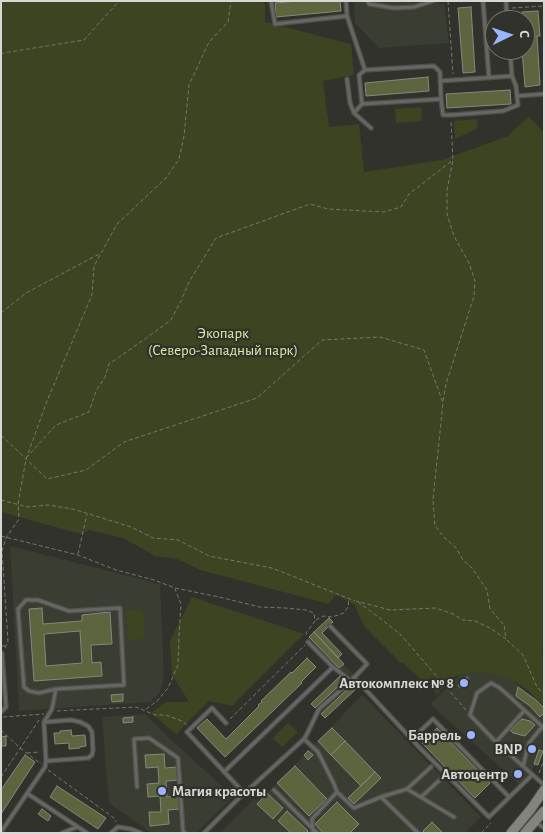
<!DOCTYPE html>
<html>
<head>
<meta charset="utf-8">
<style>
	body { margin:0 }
	#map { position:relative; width:545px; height:834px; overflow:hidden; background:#31322c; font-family:"Alegreya Sans",sans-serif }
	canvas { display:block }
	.frame { position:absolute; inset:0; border:2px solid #d7d8d4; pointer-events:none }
	.north { position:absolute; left:485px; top:10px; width:50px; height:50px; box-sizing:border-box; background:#31322c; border:1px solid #73746f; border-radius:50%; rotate:86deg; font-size:14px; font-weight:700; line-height:20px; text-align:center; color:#d7d8d4 }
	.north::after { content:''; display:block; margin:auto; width:18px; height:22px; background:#9bb5fd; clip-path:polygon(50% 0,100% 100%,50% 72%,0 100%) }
</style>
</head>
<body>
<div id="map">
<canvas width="545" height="834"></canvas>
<div class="frame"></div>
<div class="north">С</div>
</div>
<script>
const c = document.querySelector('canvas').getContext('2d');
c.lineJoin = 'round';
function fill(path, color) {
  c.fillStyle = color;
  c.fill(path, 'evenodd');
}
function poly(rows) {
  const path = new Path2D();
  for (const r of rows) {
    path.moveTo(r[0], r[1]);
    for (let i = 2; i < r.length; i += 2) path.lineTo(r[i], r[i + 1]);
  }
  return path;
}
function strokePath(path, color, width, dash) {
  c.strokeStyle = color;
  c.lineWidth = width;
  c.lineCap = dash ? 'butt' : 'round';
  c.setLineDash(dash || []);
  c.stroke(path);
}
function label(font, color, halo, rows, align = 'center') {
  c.font = font + ' "Alegreya Sans",sans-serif';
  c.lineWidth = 4.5;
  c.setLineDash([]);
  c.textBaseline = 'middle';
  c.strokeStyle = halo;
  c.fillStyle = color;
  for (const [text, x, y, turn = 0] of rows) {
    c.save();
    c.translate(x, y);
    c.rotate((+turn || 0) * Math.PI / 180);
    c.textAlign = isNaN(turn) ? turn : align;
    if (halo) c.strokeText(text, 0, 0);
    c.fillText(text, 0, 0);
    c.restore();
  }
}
fill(poly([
	[354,1,439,1,439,4,444,3,449,43,379,48,355,23],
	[10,546,160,584,164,677,160,692,150,702,19,711],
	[314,632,353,674,359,678,355,682,359,686,325,718,311,704,340,676,306,640],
	[485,650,544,713,544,741,541,757,521,786,430,704],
	[362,695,481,817,465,833,220,833,254,799,259,802],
	[145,714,169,738,233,796,197,833,151,833,109,803,102,717]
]), '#3a3d31');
fill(poly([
	[1,1,261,1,265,4,265,22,351,44,354,75,323,81,329,127,359,124,364,172,442,160,508,136,529,116,544,133,544,618,542,652,544,669,544,707,529,691,514,681,480,671,455,676,437,694,403,663,401,663,364,626,354,604,336,595,329,604,200,570,177,559,155,556,123,538,89,530,81,534,1,512],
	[421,107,422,121,396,123,395,109],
	[477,119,478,128,455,139,454,121],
	[192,597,304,634,232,706,209,701,176,734,151,713,166,702,189,702,172,675,170,641],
	[143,609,145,639,128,640,126,610],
	[288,723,298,732,282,747,273,738]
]), '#3c4421');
const building = poly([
	[299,1,340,1,341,11,276,17,275,3,299,1],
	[471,7,475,72,463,73,458,8,471,7],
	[538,11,540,36,537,36,540,85,525,87,522,50,525,50,525,20,523,20,522,12,538,11],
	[428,77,429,91,366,96,365,83,428,77],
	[510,90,511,104,447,108,446,94,510,90],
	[42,608,43,624,82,621,82,615,110,612,112,644,91,645,92,663,101,662,102,676,34,681,29,609,42,608],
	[80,631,82,663,46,666,44,634,80,631],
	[329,618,333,622,322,633,342,654,338,658,314,632,329,618],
	[314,632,344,664,339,668,309,637,314,632],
	[307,658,316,667,301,682,302,683,225,757,197,728,207,719,226,739,259,706,258,705,262,702,261,701,291,672,292,673,307,658],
	[340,676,344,681,315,708,311,704,340,676],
	[467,677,469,680,460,688,458,685,467,677],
	[355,682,359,686,325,718,321,714,355,682],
	[518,687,536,700,544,708,544,713,540,717,530,706,516,696,518,687],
	[123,694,123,701,112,702,111,695,123,694],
	[133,717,133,722,123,723,123,718,133,717],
	[522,719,530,721,535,725,525,736,513,733,510,730,522,719],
	[332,728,345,741,331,755,318,741,332,728],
	[437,728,490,783,475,798,422,743,437,728],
	[71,730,72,736,85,735,86,746,80,747,80,748,69,749,69,743,55,744,54,733,60,733,60,731,71,730],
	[6,736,6,746,1,746,1,737,6,736],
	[345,741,375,772,361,786,331,755,345,741],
	[539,750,543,751,538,765,534,764,539,750],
	[308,751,313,755,308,760,304,755,308,751],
	[164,754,165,768,177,767,178,780,166,781,167,797,179,796,180,809,168,810,169,824,150,826,149,812,161,812,160,796,148,797,147,784,159,783,158,767,146,768,145,755,164,754],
	[25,755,35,762,1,814,1,790,25,755],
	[295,766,327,799,309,816,277,783,295,766],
	[375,772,381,778,354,804,348,798,375,772],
	[57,786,106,818,98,829,50,797,57,786],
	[267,793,283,808,273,819,257,804,267,793],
	[337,802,359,824,350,833,323,833,315,824,337,802],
	[42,809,51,816,48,821,38,814,42,809],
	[287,811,308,831,306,833,291,833,278,821,287,811],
	[432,822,443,833,425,833,423,831,432,822]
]);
fill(building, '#5c653d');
strokePath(building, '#868881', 1);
const lane = poly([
	[271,1,275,24,347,16],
	[346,1,347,16,365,70,434,66,440,72,441,99,443,115,451,115,503,111,518,105,517,96,544,94],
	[368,1,369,4,394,8,414,7,433,1],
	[483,1,489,78],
	[506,1,507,20],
	[510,50,512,76],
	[365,70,359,75,362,104,441,99],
	[347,79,350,103,354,113,371,128],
	[440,81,512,76,516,86,517,96],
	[354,113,362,104],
	[26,600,38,600,69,611,120,608,124,685,56,689,39,693,29,691,24,687,18,609,26,600],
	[333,667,351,681],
	[354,677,417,745,489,817,532,775],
	[1,712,6,707,2,653],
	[45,722,71,720,80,722,88,726,92,732,93,750,92,755,88,758,46,761],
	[226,723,212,708,187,732,244,793],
	[544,728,500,688,491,683,477,693,470,715,496,742,544,785],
	[304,739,318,752,334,784,337,792,312,819,313,833],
	[412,739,433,719,509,797],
	[496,742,524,711],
	[523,766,529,743,542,727],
	[224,772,333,667,308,642],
	[137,787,134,739,149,738,178,758,183,831,185,833],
	[407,789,454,817],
	[274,790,317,833],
	[337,792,354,808,381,797,407,789,431,767],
	[28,794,87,833],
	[381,797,418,833],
	[421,797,442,778],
	[535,822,544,828],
	[1,832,45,767,46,761,44,722,52,709,56,689],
	[62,833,77,827],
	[111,833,118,827,131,829,141,833],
	[204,833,237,800,304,739,307,734,319,709,351,681,367,664,330,626]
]);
const secondary = poly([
	[511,833,531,809,544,790],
	[525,833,544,811]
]);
strokePath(lane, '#4f504a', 5.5);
strokePath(secondary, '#4f504a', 11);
strokePath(poly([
	[448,1,453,74],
	[512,8,544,6],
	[1,55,3,53,84,40,119,1],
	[1,313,26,293,101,253],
	[443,401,446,384,474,296,475,281,469,263,454,236,447,214,447,190,453,160,451,121],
	[1,435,47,479,86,470,124,442,257,398,322,340,380,337,424,350,443,403,433,500,435,526,444,537,456,548,463,560,472,568,487,590,490,609,504,625,506,639,490,628,475,621,463,620,453,614,436,608,390,610,356,601],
	[26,458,56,425,89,412,96,391,105,377,109,364,145,339,171,320,181,301,189,282,216,238,310,204,328,209,384,212,401,207,409,194,453,160],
	[1,500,27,507,48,505,73,509,131,527,153,538,178,540,209,556,272,568,355,601],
	[1,536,78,555,116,570,154,580,175,588,219,597,260,607,285,608,306,610,314,613,315,621,306,633,307,637],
	[78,554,87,514],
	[358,602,377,616,400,634,466,710],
	[316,620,323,616,332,617,344,613,348,607,349,598],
	[507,640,523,655,537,687,544,694],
	[1,646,6,646],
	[5,648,8,641,2,551,6,538,19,519,18,504,26,459,47,401,92,295,94,266,117,224,166,178,179,159,184,136,189,85,209,42,228,22,231,1],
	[146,709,157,701,168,688,178,665,179,637,181,604,175,589],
	[57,711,136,707,155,715,166,715,182,721,187,725],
	[3,717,44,714],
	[230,719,305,645],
	[1,730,20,748,41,764],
	[27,753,40,752],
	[48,770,114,818,116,822],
	[539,773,544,760],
	[1,777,39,720],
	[481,833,491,823]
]), '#767771', 1, [4, 2.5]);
strokePath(lane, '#666764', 3);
strokePath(secondary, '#83847f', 9);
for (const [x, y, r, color] of [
	[464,683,5,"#9bb5fd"],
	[471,735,5,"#9bb5fd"],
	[532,749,5,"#9bb5fd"],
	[518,774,5,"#9bb5fd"],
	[162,791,5,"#9bb5fd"]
]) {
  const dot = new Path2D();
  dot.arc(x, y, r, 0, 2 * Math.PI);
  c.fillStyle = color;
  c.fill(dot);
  strokePath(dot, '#31322c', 2);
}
label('15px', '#ddeda8', '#31322c', [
	["Экопарк",223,333],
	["(Северо-Западный парк)",223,350]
]);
label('bold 15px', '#d7d8d4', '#31322c', [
	["Автокомплекс № 8",454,683],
	["Баррель",461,735],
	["BNP",522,749],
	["Автоцентр",508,774],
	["Магия красоты",172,791,"left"]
], 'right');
</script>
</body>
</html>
